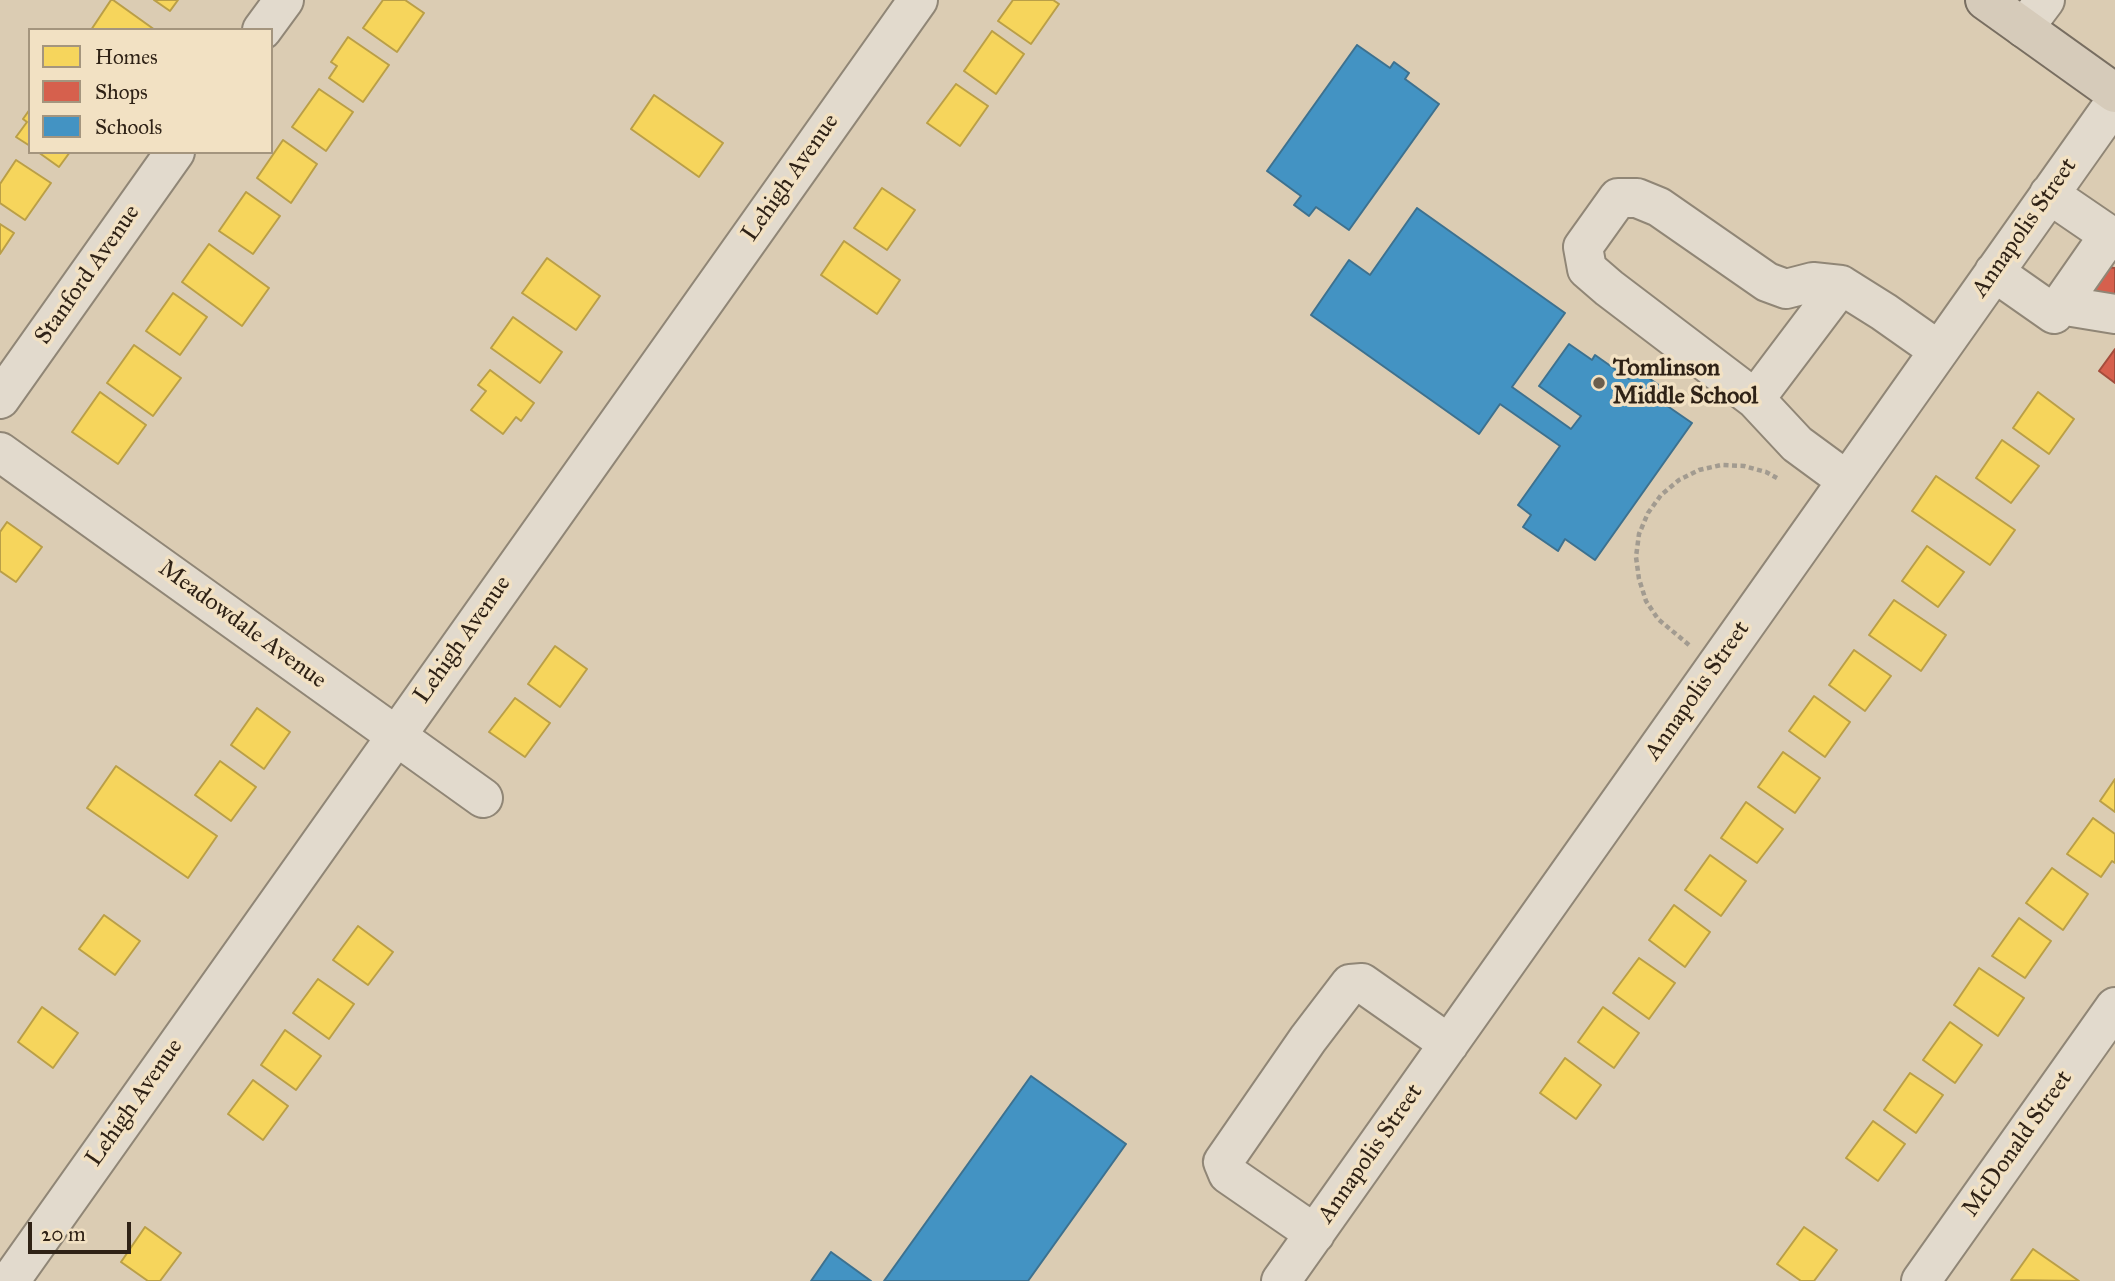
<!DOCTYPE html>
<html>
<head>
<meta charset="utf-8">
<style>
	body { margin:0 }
	#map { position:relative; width:2115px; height:1281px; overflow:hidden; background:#dbccb3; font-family:"IM FELL Great Primer",serif }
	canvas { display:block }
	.legend { position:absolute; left:28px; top:28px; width:245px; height:126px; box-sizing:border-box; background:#f2e1c3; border:2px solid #a4957e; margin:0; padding:9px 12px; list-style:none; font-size:21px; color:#2f2216 }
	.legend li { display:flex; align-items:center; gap:14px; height:35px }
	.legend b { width:35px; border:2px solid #a4957e }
	.scale { position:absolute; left:28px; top:1222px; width:103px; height:32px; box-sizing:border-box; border:4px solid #2f2216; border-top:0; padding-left:9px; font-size:21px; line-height:24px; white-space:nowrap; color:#2f2216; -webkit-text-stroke:5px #f2e1c3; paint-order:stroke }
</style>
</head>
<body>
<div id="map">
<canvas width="2115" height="1281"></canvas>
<ul class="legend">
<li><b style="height:19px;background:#f6d55c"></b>Homes</li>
<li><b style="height:19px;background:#d6604d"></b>Shops</li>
<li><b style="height:19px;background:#4393c3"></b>Schools</li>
</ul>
<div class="scale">20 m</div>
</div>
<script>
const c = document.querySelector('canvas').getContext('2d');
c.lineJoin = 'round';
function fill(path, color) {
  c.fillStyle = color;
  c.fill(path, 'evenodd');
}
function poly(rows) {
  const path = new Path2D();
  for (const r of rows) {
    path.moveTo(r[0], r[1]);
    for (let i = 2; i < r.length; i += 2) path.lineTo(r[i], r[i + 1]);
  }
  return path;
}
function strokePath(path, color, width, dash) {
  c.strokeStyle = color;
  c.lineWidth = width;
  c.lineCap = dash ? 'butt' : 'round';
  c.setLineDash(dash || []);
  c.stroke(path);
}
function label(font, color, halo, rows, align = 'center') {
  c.font = font + ' "IM FELL Great Primer",serif';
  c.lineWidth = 7;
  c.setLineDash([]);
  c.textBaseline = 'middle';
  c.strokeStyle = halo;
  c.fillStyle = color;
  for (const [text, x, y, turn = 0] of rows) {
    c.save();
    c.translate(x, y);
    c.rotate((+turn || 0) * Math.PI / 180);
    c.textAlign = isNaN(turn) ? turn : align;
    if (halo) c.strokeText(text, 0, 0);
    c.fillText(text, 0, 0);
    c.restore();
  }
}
const homes = poly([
	[111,0,113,0,155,30,91,30,111,0],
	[154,0,178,0,170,11,154,0],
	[383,0,405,0,424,13,397,52,363,28,383,0],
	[1013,0,1053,0,1059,4,1031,44,998,21,1013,0],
	[992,31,1024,54,996,94,964,71,992,31],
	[348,37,389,65,363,102,329,78,337,66,331,62,348,37],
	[956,84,988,106,960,146,927,123,956,84],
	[319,89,353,112,326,151,292,127,319,89],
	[654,95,723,143,699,177,631,129,654,95],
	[30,109,30,146,16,137,27,122,23,119,30,109],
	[283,140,317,164,291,203,257,178,283,140],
	[38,152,70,152,59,167,38,152],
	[16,160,51,183,25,220,0,203,0,184,16,160],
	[882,188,915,210,887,250,854,228,882,188],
	[246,192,280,216,253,254,219,231,246,192],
	[0,224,14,233,0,254,0,224],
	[844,241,900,280,877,314,821,275,844,241],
	[209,244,269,288,242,326,182,282,209,244],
	[547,258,600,296,576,330,522,293,547,258],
	[173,293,207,317,180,355,146,331,173,293],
	[513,317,562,352,540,383,491,348,513,317],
	[134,345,181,378,153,416,107,383,134,345],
	[490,370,534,403,521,421,516,417,503,434,471,410,486,391,478,385,490,370],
	[100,392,146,425,118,464,72,432,100,392],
	[2038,392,2074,419,2049,454,2013,428,2038,392],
	[2002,440,2039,466,2011,503,1976,478,2002,440],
	[1936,476,2015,530,1990,565,1912,511,1936,476],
	[7,522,42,547,16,582,0,571,0,532,7,522],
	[1927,546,1964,572,1938,607,1902,581,1927,546],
	[1894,600,1946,635,1921,671,1869,635,1894,600],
	[555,646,587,669,560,707,528,684,555,646],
	[1854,650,1891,676,1865,711,1829,685,1854,650],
	[1814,696,1850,722,1825,757,1789,731,1814,696],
	[515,698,550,723,525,757,489,732,515,698],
	[257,708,290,732,264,769,231,745,257,708],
	[1783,752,1820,778,1795,813,1758,787,1783,752],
	[220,761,256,787,231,821,195,795,220,761],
	[116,766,217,836,188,878,87,808,116,766],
	[2115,779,2115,812,2100,801,2115,779],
	[1746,802,1783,829,1757,863,1721,838,1746,802],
	[2093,818,2115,834,2115,863,2112,861,2101,877,2067,854,2093,818],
	[1710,855,1746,881,1721,916,1685,890,1710,855],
	[2052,868,2088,894,2063,930,2026,903,2052,868],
	[1674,905,1710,932,1685,967,1649,940,1674,905],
	[104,915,140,941,115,975,79,949,104,915],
	[2019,918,2051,941,2025,978,1992,956,2019,918],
	[358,926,393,952,368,985,333,960,358,926],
	[1639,958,1675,983,1649,1019,1613,993,1639,958],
	[1979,968,2024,998,1998,1036,1954,1005,1979,968],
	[318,979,354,1004,329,1039,293,1013,318,979],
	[42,1007,78,1033,53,1068,18,1042,42,1007],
	[1603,1007,1639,1033,1614,1068,1578,1042,1603,1007],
	[1950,1022,1982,1045,1955,1083,1923,1060,1950,1022],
	[285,1030,321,1056,296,1090,261,1065,285,1030],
	[1565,1058,1601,1085,1576,1119,1540,1093,1565,1058],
	[1910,1073,1943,1095,1916,1133,1884,1110,1910,1073],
	[253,1080,288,1106,263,1140,228,1114,253,1080],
	[1873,1121,1905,1144,1878,1181,1846,1158,1873,1121],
	[145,1227,181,1253,160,1281,148,1281,121,1262,145,1227],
	[1804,1227,1837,1250,1814,1281,1801,1281,1777,1264,1804,1227],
	[2033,1249,2079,1281,2011,1280,2033,1249]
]);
fill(homes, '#f6d55c');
strokePath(homes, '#ba9f47', 2);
const shops = poly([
	[2096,266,2115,268,2115,301,2073,297,2096,266],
	[2115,349,2115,383,2099,371,2115,349]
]);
fill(shops, '#d6604d');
strokePath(shops, '#a44d3c', 2);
const schools = poly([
	[1357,45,1390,68,1394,62,1409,73,1405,79,1439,104,1349,230,1316,207,1309,216,1294,205,1301,196,1267,171,1357,45],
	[1417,208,1565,313,1512,387,1571,429,1581,416,1539,386,1569,344,1592,360,1595,355,1629,379,1636,369,1670,393,1663,403,1692,423,1595,560,1565,539,1558,551,1523,527,1531,515,1518,505,1560,446,1500,404,1479,434,1311,315,1349,260,1370,275,1417,208],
	[1031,1076,1126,1144,1028,1281,884,1281,1031,1076],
	[831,1252,871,1281,811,1281,831,1252]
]);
fill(schools, '#4393c3');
strokePath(schools, '#3d718f', 2);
const minor = poly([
	[2024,28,2045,0],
	[262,30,284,0],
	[1994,272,2054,314,2109,235,2049,194],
	[2060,305,2115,314],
	[0,399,175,152],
	[1755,399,1841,285],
	[0,452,483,798],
	[1846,480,1797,444,1755,399,1609,288,1587,269,1583,247,1618,198,1637,198,1659,207,1767,282,1786,289,1813,282,1841,285,1884,312,1938,350],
	[1315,1234,1228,1174,1223,1162,1308,1039,1350,984,1362,983,1449,1044],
	[10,1281,918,0],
	[1281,1281,2115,102],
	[1921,1281,2115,1007]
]);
const major = poly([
	[1985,0,2115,93]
]);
strokePath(minor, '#908676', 42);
strokePath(major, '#786e61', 42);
strokePath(poly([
	[1689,645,1658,619,1646,601,1639,579,1636,557,1639,534,1648,513,1661,495,1679,480,1699,470,1721,465,1744,466,1766,472,1777,478]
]), '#a29b90', 4.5, [5, 3.5]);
strokePath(minor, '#e2dacd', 38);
strokePath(major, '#d6cbba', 38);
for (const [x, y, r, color] of [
	[1599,383,7,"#6b5e4d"]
]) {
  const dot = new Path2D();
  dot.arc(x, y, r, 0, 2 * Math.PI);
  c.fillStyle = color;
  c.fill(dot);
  strokePath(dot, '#f2e1c3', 2.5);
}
label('24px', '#2f2216', '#f2e1c3', [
	["Lehigh Avenue",791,178,-55],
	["Annapolis Street",2025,228,-55],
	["Stanford Avenue",88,275,-55],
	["Meadowdale Avenue",242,625,36],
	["Lehigh Avenue",463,640,-55],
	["Annapolis Street",1698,691,-55],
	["Lehigh Avenue",135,1103,-55],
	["McDonald Street",2018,1144,-55],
	["Annapolis Street",1371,1154,-55]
]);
label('bold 24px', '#2f2216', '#f2e1c3', [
	["Tomlinson",1613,369],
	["Middle School",1613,397]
], 'left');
</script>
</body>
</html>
